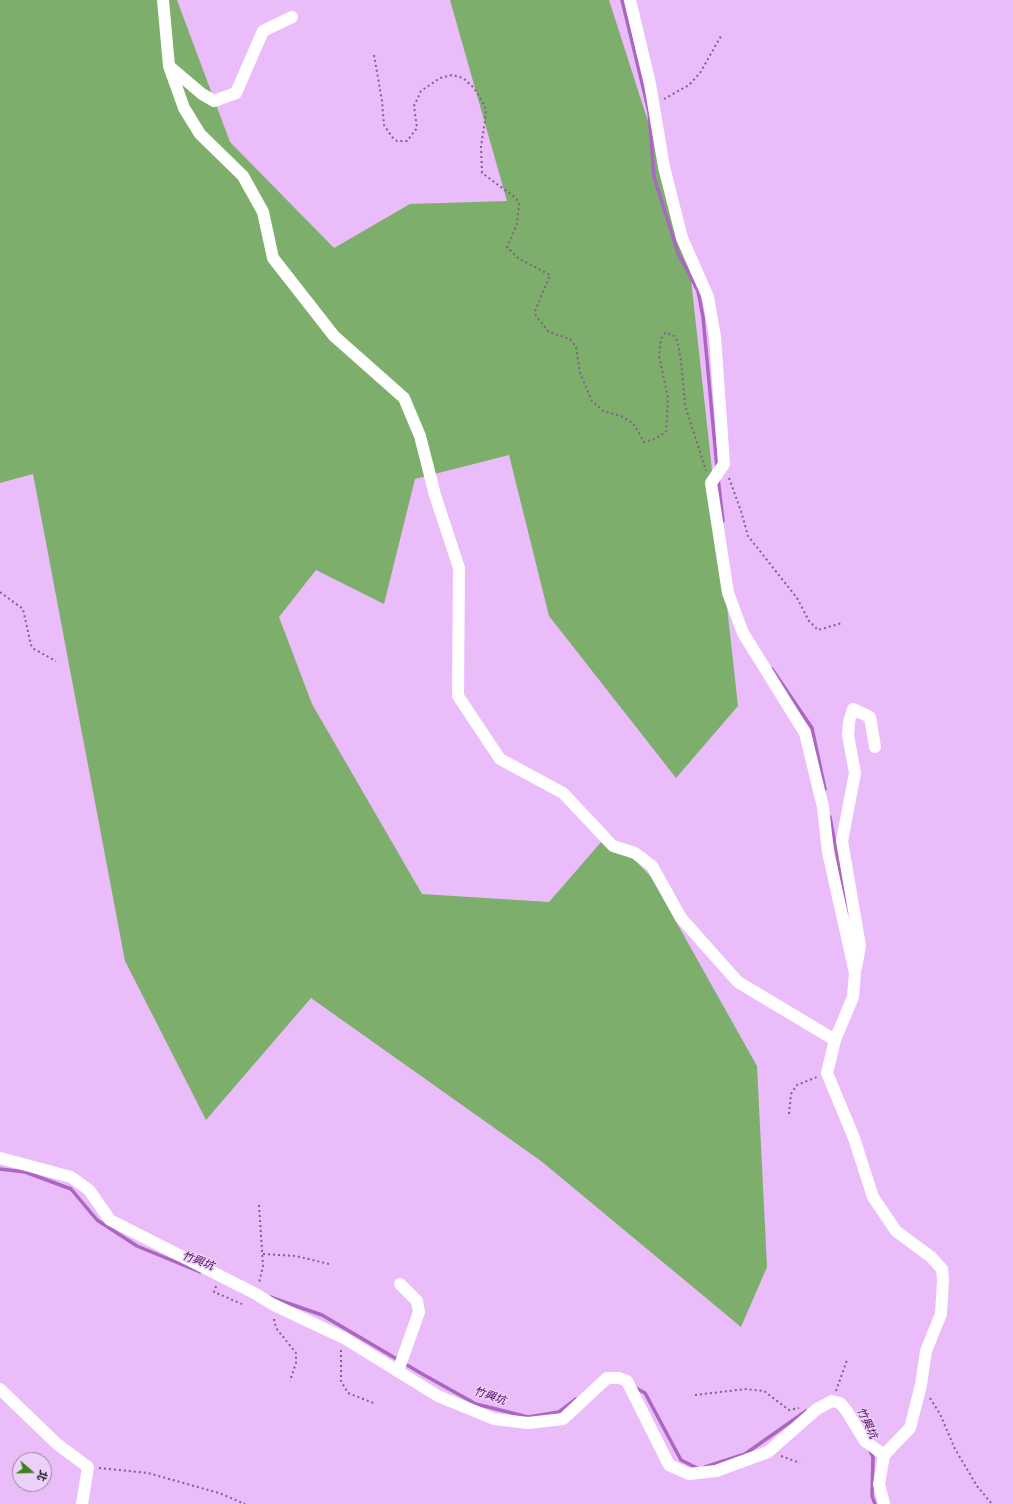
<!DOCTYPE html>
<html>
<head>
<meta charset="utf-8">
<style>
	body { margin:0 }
	#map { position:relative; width:1013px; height:1504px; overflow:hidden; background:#eabdfa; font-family:Inter,"Noto Sans TC",sans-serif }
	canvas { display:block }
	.north { position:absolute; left:12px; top:1452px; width:40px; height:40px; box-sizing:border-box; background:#edd2f7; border:1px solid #9a84a3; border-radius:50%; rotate:110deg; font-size:11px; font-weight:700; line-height:16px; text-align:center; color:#1e0e24 }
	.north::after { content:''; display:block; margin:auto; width:14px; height:18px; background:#3f7f1e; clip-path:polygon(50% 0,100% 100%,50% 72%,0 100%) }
</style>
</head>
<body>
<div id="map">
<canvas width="1013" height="1504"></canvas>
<div class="north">北</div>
</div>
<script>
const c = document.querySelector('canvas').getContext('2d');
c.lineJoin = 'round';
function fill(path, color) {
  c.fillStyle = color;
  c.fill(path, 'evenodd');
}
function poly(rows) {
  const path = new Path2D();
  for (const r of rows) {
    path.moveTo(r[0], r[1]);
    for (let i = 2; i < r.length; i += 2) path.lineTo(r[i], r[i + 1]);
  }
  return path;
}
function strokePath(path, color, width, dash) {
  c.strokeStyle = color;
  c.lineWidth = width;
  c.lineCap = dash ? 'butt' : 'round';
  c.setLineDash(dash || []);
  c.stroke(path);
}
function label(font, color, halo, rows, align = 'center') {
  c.font = font + ' Inter,"Noto Sans TC",sans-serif';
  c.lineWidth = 3;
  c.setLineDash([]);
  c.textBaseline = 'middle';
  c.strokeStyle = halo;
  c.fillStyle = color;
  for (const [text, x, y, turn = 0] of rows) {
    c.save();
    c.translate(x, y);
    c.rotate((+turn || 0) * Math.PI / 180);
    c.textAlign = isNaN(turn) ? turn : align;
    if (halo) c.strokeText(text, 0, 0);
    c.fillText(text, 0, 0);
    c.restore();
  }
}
fill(poly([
	[0,0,177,0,230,142,334,248,410,204,507,201,450,0,609,0,687,243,738,706,676,778,549,616,509,455,415,479,384,604,316,570,279,617,312,704,422,894,549,902,609,833,651,877,757,1066,767,1267,741,1327,541,1161,311,998,206,1120,125,961,33,474,0,483]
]), '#7eae6c');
strokePath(poly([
	[622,0,649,112,654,177,678,253,698,291,703,317,717,468],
	[718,478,723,521],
	[772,669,812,728,825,789],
	[830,817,848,913],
	[0,1169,25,1172,71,1189,97,1220,137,1246,200,1272],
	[270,1297,322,1315,424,1375,476,1404,528,1417,559,1412,576,1399],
	[634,1387,645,1393,681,1460,699,1469],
	[869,1449,873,1457,872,1496,875,1504],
	[705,1467,745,1454,806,1411]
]), '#aa66c1', 3.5);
strokePath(poly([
	[374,55,382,101,384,125,392,137,397,141,407,141,417,128,414,106,421,91,440,78,452,75,463,78,473,87,479,96,485,106,486,115,481,146,482,173,516,198,519,204,517,224,507,247,518,258,550,275,535,311,536,316,549,332,570,339,576,347,580,373,592,401,603,411,621,416,633,423,644,442,655,439,666,432,668,398,659,356,661,339,665,333,673,335,677,340,681,360,685,405,706,471],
	[664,99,689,85,700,73,721,36],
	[729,478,741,511,748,536,797,598,809,621,818,630,842,623],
	[0,592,23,609,31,645,34,649,56,661],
	[789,1114,791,1094,797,1085,817,1077],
	[259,1205,263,1266,259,1283],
	[263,1254,296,1256,329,1264],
	[216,1286,214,1292,242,1304],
	[274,1319,276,1328,296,1353,296,1363,290,1381],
	[341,1350,341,1381,348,1393,376,1404],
	[836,1391,847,1360],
	[695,1395,746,1389,764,1391,789,1410,799,1408],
	[930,1398,940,1414,955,1449,977,1486,992,1504],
	[781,1456,800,1463],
	[99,1468,148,1473,219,1493,245,1504]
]), '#7e6088', 2, [2, 3]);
strokePath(poly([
	[163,0,169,66,202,94,214,101,236,93,263,31,292,17],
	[630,0,650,84,664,167,682,238,708,297,715,337,724,464,711,483,728,593,743,633,805,733,823,807,828,852,855,973,853,997,835,1040,827,1073,854,1138,873,1197,896,1231,931,1257,942,1269,943,1280,941,1314,926,1351,921,1385,910,1428,884,1455,879,1484,884,1504],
	[169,66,184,108,200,134,243,176,263,212,273,258,334,336,404,398,420,436,435,495,459,568,458,696,500,759,563,793,613,846,635,853,652,866,681,918,738,982,835,1040],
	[856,968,860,946,842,841,855,773,848,735,849,722,853,709,870,717,875,747],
	[0,1158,71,1177,89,1190,110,1220,256,1294,272,1304,344,1338,438,1396,494,1419,528,1423,563,1419,607,1378,619,1378,627,1381,669,1465,689,1474,716,1471,768,1452,817,1409,832,1401,840,1403,846,1410,865,1441,884,1455],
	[398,1371,419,1312,417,1301,400,1284],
	[0,1389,57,1444,88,1467,82,1504]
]), '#fff', 12);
label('italic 11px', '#4b055e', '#edd2f7', [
	["竹興坑",198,1261,21],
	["竹興坑",490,1396,19],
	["竹興坑",867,1423,65]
]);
</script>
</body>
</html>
